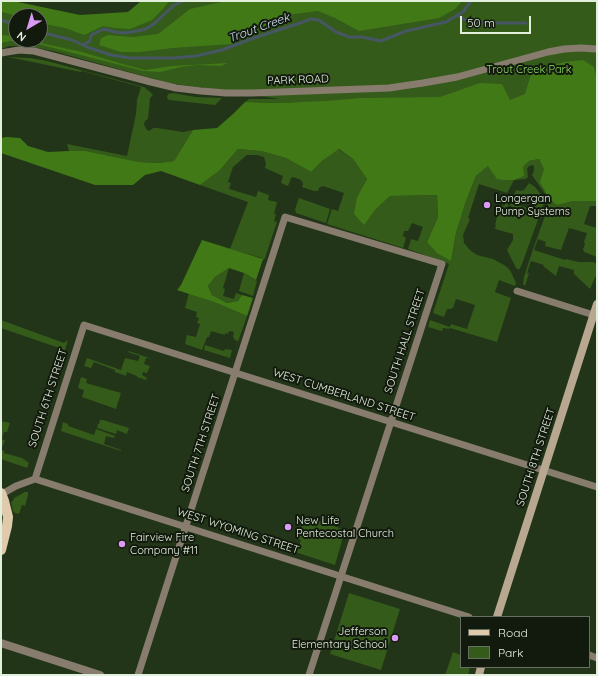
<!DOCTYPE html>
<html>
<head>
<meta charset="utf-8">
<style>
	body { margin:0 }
	#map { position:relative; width:598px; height:676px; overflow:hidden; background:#223518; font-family:Quicksand,sans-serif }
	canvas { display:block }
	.frame { position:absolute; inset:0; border:2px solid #e3efdd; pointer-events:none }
	.legend { position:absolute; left:460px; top:616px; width:130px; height:52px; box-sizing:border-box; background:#121a0d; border:1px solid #666f60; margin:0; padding:5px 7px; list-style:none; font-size:12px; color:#e3efdd }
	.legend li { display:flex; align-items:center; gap:8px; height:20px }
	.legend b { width:20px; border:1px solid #666f60 }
	.north { position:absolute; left:8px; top:8px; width:40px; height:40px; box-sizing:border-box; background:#121a0d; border:1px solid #666f60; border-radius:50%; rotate:218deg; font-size:11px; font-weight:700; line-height:16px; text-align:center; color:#e3efdd }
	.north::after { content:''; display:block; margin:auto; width:14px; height:18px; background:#da9af6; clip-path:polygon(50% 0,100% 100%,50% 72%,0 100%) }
	.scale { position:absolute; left:460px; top:16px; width:71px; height:18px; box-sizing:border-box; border:2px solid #e3efdd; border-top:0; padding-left:5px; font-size:12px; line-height:14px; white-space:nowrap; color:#e3efdd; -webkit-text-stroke:3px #121a0d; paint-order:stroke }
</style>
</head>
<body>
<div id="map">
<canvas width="598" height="676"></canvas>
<div class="frame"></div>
<ul class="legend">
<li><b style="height:5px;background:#dfcaac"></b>Road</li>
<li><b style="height:11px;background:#345b1a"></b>Park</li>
</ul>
<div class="north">N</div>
<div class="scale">50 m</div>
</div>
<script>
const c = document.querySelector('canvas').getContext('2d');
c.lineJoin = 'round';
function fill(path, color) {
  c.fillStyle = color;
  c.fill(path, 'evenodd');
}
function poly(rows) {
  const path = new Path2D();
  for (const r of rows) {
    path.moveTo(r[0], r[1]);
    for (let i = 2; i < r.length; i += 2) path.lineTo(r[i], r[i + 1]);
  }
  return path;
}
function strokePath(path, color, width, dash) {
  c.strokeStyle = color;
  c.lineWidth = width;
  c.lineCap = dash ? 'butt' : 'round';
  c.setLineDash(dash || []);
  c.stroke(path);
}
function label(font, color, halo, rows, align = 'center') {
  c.font = font + ' Quicksand,sans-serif';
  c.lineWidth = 4;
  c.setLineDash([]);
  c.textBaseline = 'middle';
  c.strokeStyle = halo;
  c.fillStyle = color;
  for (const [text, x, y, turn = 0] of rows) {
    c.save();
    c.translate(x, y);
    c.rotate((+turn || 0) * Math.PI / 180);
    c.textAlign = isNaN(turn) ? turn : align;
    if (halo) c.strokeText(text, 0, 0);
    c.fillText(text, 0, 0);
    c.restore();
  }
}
fill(poly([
	[159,1,597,1,597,156,299,102,276,103,245,102,249,99,280,99,169,83,53,51,28,46,9,46,1,49,1,12,16,16,16,40,40,40,40,21,114,23],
	[8,57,30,58,47,61,144,87,149,91,153,95,150,98,148,119,145,121,144,125,147,130,149,131,153,128,157,128,183,132,193,130,174,161,159,163,139,162,86,151,69,151,67,144,127,156,136,114,137,100,141,87,82,71,81,72],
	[173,93,196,97,222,98,215,105,169,100,167,98,168,94],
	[238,149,261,151,286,158,311,172,322,161,338,149,353,159,367,179,357,197,364,224,375,210,390,196,437,195,438,217,427,242,451,261,456,233,466,201,476,176,488,166,523,167,529,161,539,159,544,169,557,205,574,201,595,201,597,203,597,208,595,206,590,206,584,224,597,228,597,257,584,252,583,249,585,244,584,242,587,233,569,228,561,250,545,246,546,242,538,239,534,250,565,260,566,259,579,262,593,262,597,264,597,273,590,289,574,274,574,270,559,266,556,276,543,266,544,265,531,261,527,273,529,273,525,286,523,284,524,277,533,249,548,208,548,201,546,195,532,175,534,171,534,167,533,165,529,166,527,169,528,177,526,179,514,180,507,193,479,184,468,218,470,219,463,235,464,243,470,250,477,255,493,259,504,265,508,268,511,272,516,283,515,286,499,280,495,292,511,298,497,342,450,328,449,329,443,328,442,331,428,327,430,320,450,327,451,324,467,329,475,305,456,299,453,308,452,308,451,309,447,309,444,317,433,313,449,264,408,249,411,239,418,241,423,227,412,223,408,231,404,231,403,236,406,238,403,248,327,224,332,209,338,211,344,193,323,186,319,188,318,191,314,191,302,187,303,184,302,181,299,179,293,177,291,178,288,186,281,183,283,176,265,168,266,164,264,157,257,155,247,155,233,167,228,182,231,183,229,189,256,197,258,191,269,195,268,200,277,202,274,214,276,214,274,221,277,222,265,258,261,262,262,258,230,249,248,202,200,185,219,171],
	[529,183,535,187,543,197,544,203,522,264,519,270,516,268,507,250,513,240,513,234,495,229,496,225,495,225,497,217,500,215,502,206,505,205,506,201,509,202,507,210,511,211,513,207,510,206,511,203,534,210,537,201,514,195,516,190,520,191,524,190],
	[299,198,330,209,326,223,296,213,295,209],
	[229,268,223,288,225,289,223,296,234,299,236,293,242,295,238,301,227,303,212,295,208,286,215,277],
	[244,273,257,281,253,296,239,291],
	[189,293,214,302,247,316,232,359,238,341,235,340,233,337,234,332,229,331,228,334,225,333,225,335,211,331,209,337,207,337,202,350,185,344,187,335,196,337,200,324,197,323,199,318,196,317,197,312,185,308],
	[1,320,64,343,68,340,65,350,1,328],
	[205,345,224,351,225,349,232,350,230,358,204,350],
	[129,351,152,359,146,358,144,364,150,366,147,373,143,372,142,375,147,378,146,380,137,377,137,376,127,372,126,376,115,372,115,370,94,362,91,368,84,366,87,358,121,370,125,358,138,361,140,356,128,352],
	[81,377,87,379,86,383,121,393,116,409,82,397,84,390,78,388],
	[100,420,103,420,129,428,127,434,117,430,116,434,97,428,98,424,99,424],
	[1,421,10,423,7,432,4,432,2,439,5,441,1,449,4,451,4,453,22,458,29,463,27,468,1,459],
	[63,422,68,424,68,426,94,435,96,429,115,436,114,438,106,436,104,444,121,450,121,451,61,431],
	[25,492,28,492,28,495,25,506,22,505,19,514,15,513,13,511,11,502,13,501,14,498,16,497],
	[305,516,345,530,335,565,295,552,298,549,301,540,298,539],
	[349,593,400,609,381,670,330,654],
	[453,652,461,655,461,667,470,667,468,675,445,675]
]), '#345b1a');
fill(poly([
	[1,1,13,1,80,15,128,12,141,1,169,1,163,9,152,20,130,29,115,28,103,26,84,35,65,28,40,23,40,16,16,16,1,12],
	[226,1,242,2,244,1,462,1,455,9,439,18,359,31,335,18,318,11,294,14,276,20,231,44,172,48,140,52,121,52,99,45,101,38,108,35,133,37,158,34,171,24,190,9,212,4],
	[4,35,16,37,16,40,27,40,82,52,119,63,145,70,172,66,228,63,221,66,198,65,181,67,160,72,143,71,34,43,19,41,10,41,1,43,1,36],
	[583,60,594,67,596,76,597,203,595,201,574,201,557,205,549,198,540,182,544,169,539,159,529,161,523,167,524,176,514,180,504,180,497,179,488,166,476,176,466,201,456,233,451,261,437,253,427,242,438,217,437,195,390,196,375,210,364,225,354,214,357,197,367,179,353,159,339,149,322,161,311,172,286,158,261,151,238,149,219,171,200,185,161,171,145,175,133,185,95,185,1,153,1,138,7,137,20,138,28,146,48,152,69,151,86,151,139,162,159,163,174,161,193,130,217,128,233,114,245,102,276,103,326,101,361,98,440,97,480,83,502,84,510,100,525,94,532,71,564,62],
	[202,240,263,259,256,280,244,273,229,268,215,277,208,286,212,295,227,303,238,301,242,295,253,298,247,316,214,302,177,290,181,285]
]), '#417917');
strokePath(poly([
	[457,15,465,20,474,23,526,23],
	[1,20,16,25],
	[40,32,72,40,87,47,111,55,130,58,172,58,196,56,222,50,251,39,297,24,311,19,319,20,336,32,349,37,362,37,381,41,406,31,446,22,463,12,471,1],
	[83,45,90,41,91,35,104,29,115,32,125,33,137,31,146,29,155,23,173,6,182,1,185,1]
]), '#465662', 3);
strokePath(poly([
	[1,53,19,50,34,51,151,82,176,88,201,91,226,93,252,93,389,88,423,83,457,77,548,52,564,49,581,48,597,49],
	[517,291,597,316],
	[35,479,84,325,597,487],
	[2,494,16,486,35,479,469,617],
	[589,655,597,658],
	[138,675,285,217,442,264,309,675]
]), '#877c6e', 7);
strokePath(poly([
	[1,643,100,675]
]), '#877c6e', 8);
strokePath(poly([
	[497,617,597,304],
	[479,675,481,667]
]), '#b9a891', 8);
strokePath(poly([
	[1,493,4,501,8,517,7,526,1,550]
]), '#dfcaac', 10);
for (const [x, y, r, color] of [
	[487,205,4,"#da9af6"],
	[288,527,4,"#da9af6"],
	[122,544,4,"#da9af6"],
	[395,638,4,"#da9af6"]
]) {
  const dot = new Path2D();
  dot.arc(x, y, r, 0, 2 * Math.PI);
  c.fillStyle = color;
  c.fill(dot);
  strokePath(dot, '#121a0d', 1.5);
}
label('11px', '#8dd862', '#121a0d', [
	["Trout Creek Park",529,70]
]);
label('11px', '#e3efdd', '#121a0d', [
	["PARK ROAD",298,80,-2],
	["SOUTH HALL STREET",405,341,-72],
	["WEST CUMBERLAND STREET",344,395,18],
	["SOUTH 6TH STREET",48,398,-72],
	["SOUTH 7TH STREET",201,443,-72],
	["SOUTH 8TH STREET",536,457,-72],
	["WEST WYOMING STREET",238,531,18]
]);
label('11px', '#e3efdd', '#121a0d', [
	["Longergan",495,199],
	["Pump Systems",495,212],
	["New Life",296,521],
	["Pentecostal Church",296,534],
	["Fairview Fire",130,538],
	["Company #11",130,551],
	["Jefferson",387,632,"right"],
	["Elementary School",387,645,"right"]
], 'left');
label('italic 12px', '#d1e1f6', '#121a0d', [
	["Trout Creek",259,28,-20]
]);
</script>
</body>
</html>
